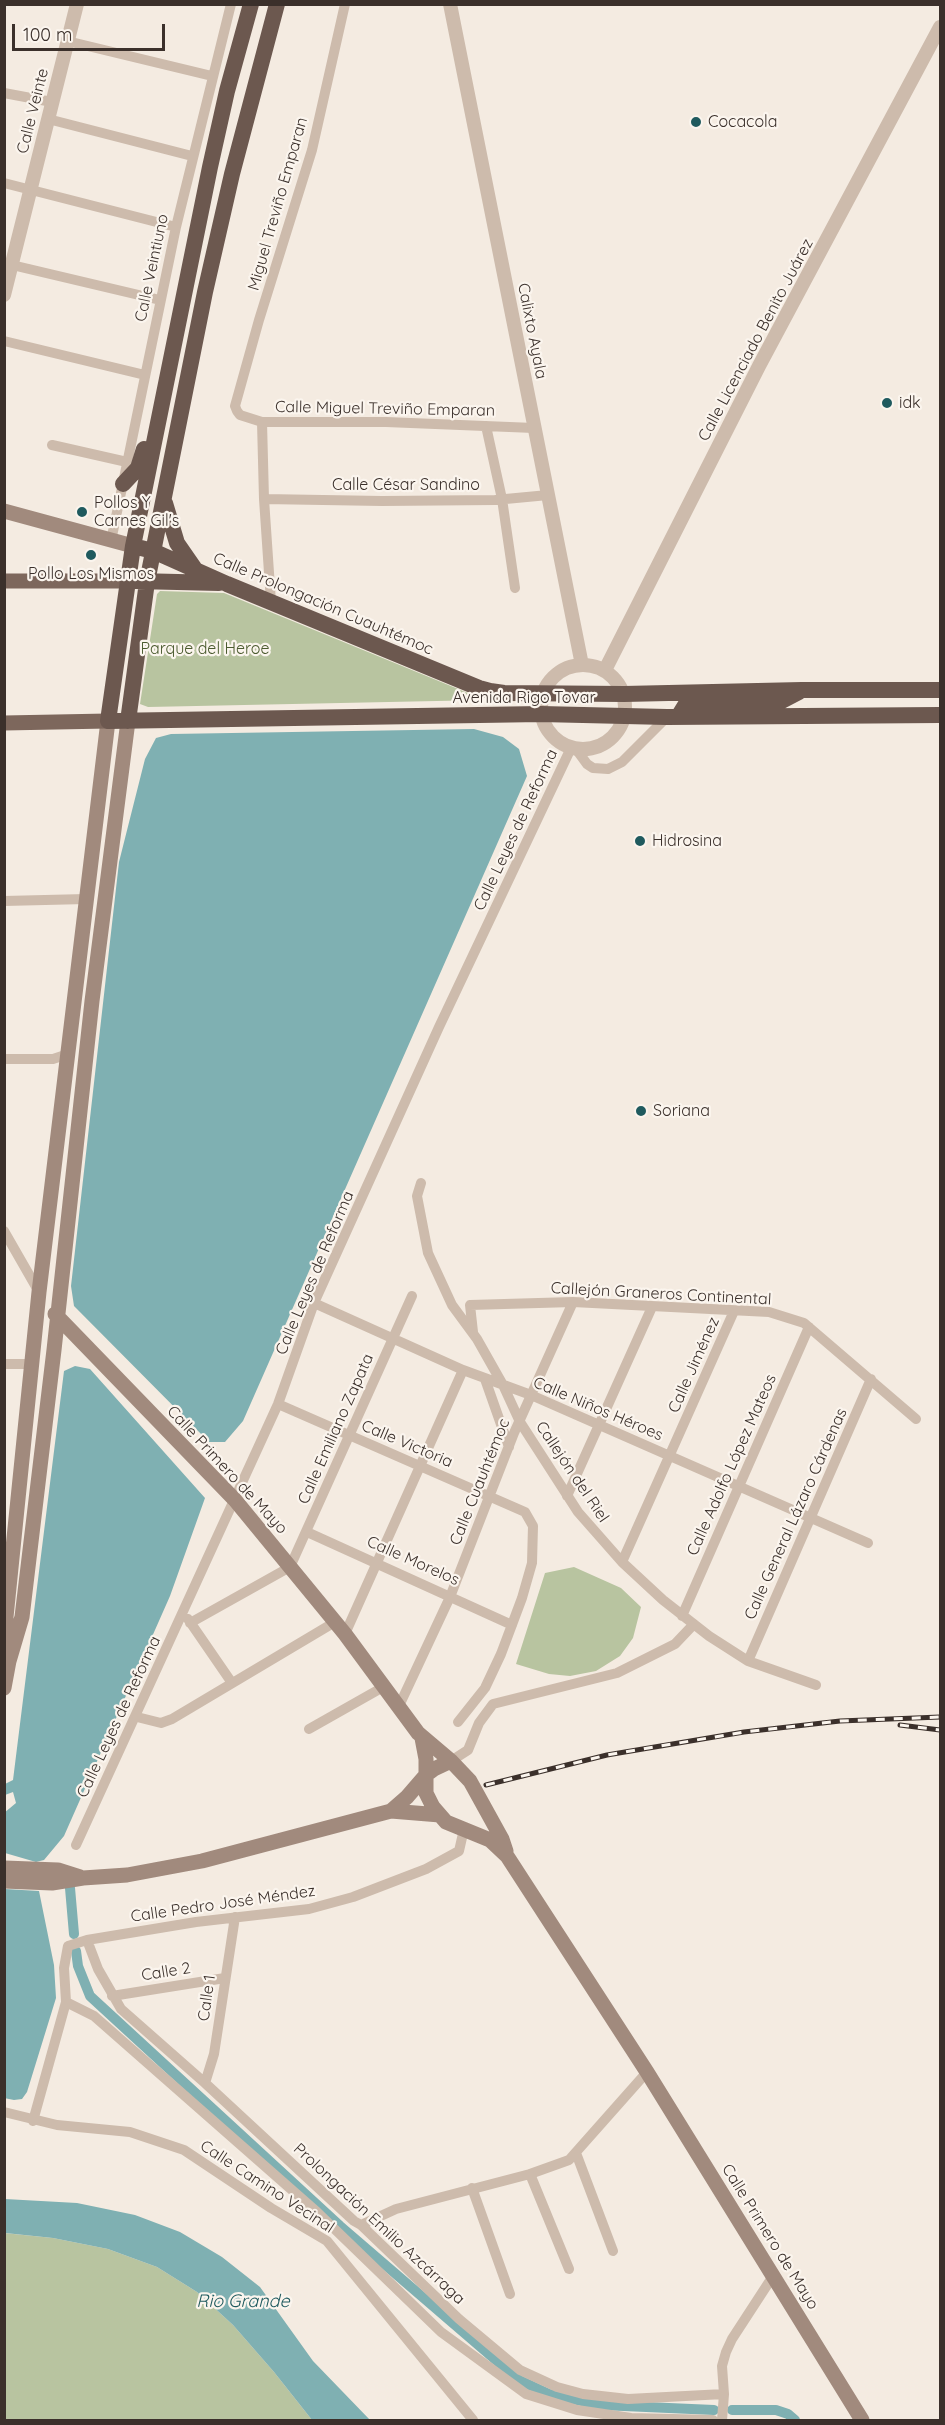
<!DOCTYPE html>
<html>
<head>
<meta charset="utf-8">
<style>
	body { margin:0 }
	#map { position:relative; width:945px; height:2425px; overflow:hidden; background:#f4ebe1; font-family:Quicksand,sans-serif }
	canvas { display:block }
	.frame { position:absolute; inset:0; border:6px solid #3b302b; pointer-events:none }
	.scale { position:absolute; left:12px; top:24px; width:153px; height:27px; box-sizing:border-box; border:3px solid #3b302b; border-top:0; padding-left:8px; font-size:18px; line-height:21px; white-space:nowrap; color:#3b302b; -webkit-text-stroke:4px #fbf5ee; paint-order:stroke }
</style>
</head>
<body>
<div id="map">
<canvas width="945" height="2425"></canvas>
<div class="frame"></div>
<div class="scale">100 m</div>
</div>
<script>
const c = document.querySelector('canvas').getContext('2d');
c.lineJoin = 'round';
function fill(path, color) {
  c.fillStyle = color;
  c.fill(path, 'evenodd');
}
function poly(rows) {
  const path = new Path2D();
  for (const r of rows) {
    if (r.length === 3) {
      path.moveTo(r[0] + r[2], r[1]);
      path.arc(r[0], r[1], r[2], 0, 2 * Math.PI);
      continue;
    }
    path.moveTo(r[0], r[1]);
    for (let i = 2; i < r.length; i += 2) path.lineTo(r[i], r[i + 1]);
  }
  return path;
}
function strokePath(path, color, width, dash) {
  c.strokeStyle = color;
  c.lineWidth = width;
  c.lineCap = dash ? 'butt' : 'round';
  c.setLineDash(dash || []);
  c.stroke(path);
}
function label(font, color, halo, rows, align = 'center') {
  c.font = font + ' Quicksand,sans-serif';
  c.lineWidth = 4.5;
  c.setLineDash([]);
  c.textBaseline = 'middle';
  c.strokeStyle = halo;
  c.fillStyle = color;
  for (const [text, x, y, turn = 0] of rows) {
    c.save();
    c.translate(x, y);
    c.rotate((+turn || 0) * Math.PI / 180);
    c.textAlign = isNaN(turn) ? turn : align;
    if (halo) c.strokeText(text, 0, 0);
    c.fillText(text, 0, 0);
    c.restore();
  }
}
fill(poly([
	[160,591,224,593,485,700,148,707,140,704,157,594],
	[574,1567,621,1588,641,1607,633,1638,620,1656,596,1671,570,1676,549,1674,516,1664,545,1573],
	[4,2233,53,2238,108,2249,157,2267,197,2292,233,2325,274,2372,312,2420,5,2420]
]), '#b8c4a0');
fill(poly([
	[474,729,503,737,519,749,527,776,243,1421,225,1442,209,1442,74,1306,71,1286,119,862,145,759,156,738,171,734],
	[75,1366,90,1369,205,1498,170,1596,64,1836,44,1860,36,1862,5,1853,4,1813,16,1803,13,1792,5,1795,5,1784,13,1780,64,1371],
	[5,1889,39,1891,54,1965,56,1998,27,2092,22,2099,14,2100,4,2098],
	[5,2199,77,2203,135,2215,180,2232,222,2257,260,2287,313,2361,370,2420,312,2420,274,2372,233,2325,197,2292,157,2267,108,2249,53,2238,5,2233]
]), '#7fb0b2');
strokePath(poly([
	[70,1888,74,1934],
	[76,1951,78,1966,90,1996,340,2226,519,2380,549,2394,601,2405,714,2410],
	[732,2410,776,2410,788,2414,795,2420]
]), '#7fb0b2', 10);
strokePath(poly([
	[345,4,312,150,259,320,235,406,237,411,240,415,262,422,386,422,534,428],
	[67,41,212,76],
	[4,93,52,102],
	[48,119,192,156],
	[4,183,176,227],
	[12,265,160,300],
	[4,341,145,375],
	[262,422,264,499,271,602],
	[486,426,502,499,515,588],
	[52,445,127,462],
	[264,499,382,501,495,500,548,495],
	[111,541,176,227,231,4],
	[576,749,587,764,593,768,608,769,622,762,667,717],
	[4,901,86,899],
	[4,1059,53,1059,68,1054],
	[421,1183,417,1196,428,1253,452,1305,477,1339,503,1385,520,1422,578,1512,622,1562,663,1600,709,1636,748,1661,816,1685],
	[4,1231,39,1292],
	[314,1303,463,1370,531,1395,868,1543],
	[473,1332,470,1305,573,1302,769,1312,804,1323,916,1419],
	[4,1364,32,1364],
	[485,1379,509,1447],
	[278,1404,525,1512,533,1526,532,1563,522,1598,501,1654,485,1688,458,1722],
	[567,1496,652,1307],
	[307,1532,512,1625],
	[622,1562,734,1311],
	[682,1616,809,1327],
	[188,1619,232,1683],
	[190,1623,290,1567,412,1296],
	[345,1634,463,1370],
	[748,1661,871,1379],
	[399,1706,450,1597,514,1433,573,1302],
	[137,1717,161,1723,172,1719,335,1622],
	[309,1729,385,1686],
	[451,1761,468,1750,479,1723,493,1704,617,1673,675,1644,694,1624],
	[76,1845,278,1404,314,1303,439,1027,571,748],
	[87,1940,98,1969,121,2009,205,2083,354,2221,361,2225,459,2319,520,2370,557,2387,583,2394,628,2399,724,2394],
	[112,1996,225,1978],
	[66,2002,94,2016,317,2212,441,2332,526,2394,577,2410,631,2418,713,2420],
	[205,2083,214,2054,235,1917],
	[4,2112,57,2125,130,2132,184,2150,271,2208,327,2241,473,2420],
	[33,2121,66,2002,64,1968,68,1946,87,1940,196,1922,309,1909,353,1897,426,1869,459,1851,464,1829],
	[576,2153,613,2251],
	[530,2174,569,2269],
	[472,2188,510,2294],
	[361,2225,396,2209,530,2174,569,2160,647,2072],
	[722,2420,724,2394,722,2366,726,2352,732,2339,773,2276]
]), '#cdbbac', 10);
strokePath(poly([
	[450,4,582,665],
	[4,295,77,4],
	[583,707,42],
	[605,670,759,366,940,27]
]), '#cdbbac', 14);
strokePath(poly([
	[4,511,133,546],
	[55,1314,235,1500,345,1634,418,1733,451,1761,470,1781,502,1839,506,1851],
	[8,1652,6,1617,39,1292,108,721],
	[4,1688,9,1661,22,1617,54,1350,92,1001,128,721],
	[422,1738,426,1759,426,1793,433,1807,446,1822,490,1840,507,1856,647,2072,862,2420],
	[391,1811,407,1797,426,1775,434,1769,451,1761],
	[4,1868,58,1870,80,1877],
	[4,1881,52,1883,83,1878,127,1875,202,1861,391,1811,440,1815]
]), '#a18a7d', 15);
strokePath(poly([
	[4,581,127,581],
	[4,723,108,721]
]), '#7d675c', 15);
strokePath(poly([
	[251,4,227,91,210,167,133,546,108,721,541,714,667,717,940,715],
	[123,484,138,468,144,449],
	[165,503,177,543,195,569],
	[133,546,153,551,227,584,479,688,490,691,504,693,624,694,802,690,940,690],
	[136,581,219,583],
	[678,717,686,704,776,704,799,692],
	[128,721,147,582,205,292,232,174,277,4]
]), '#6c584f', 16);
const rail = poly([
	[900,1725,940,1730],
	[486,1785,607,1755,744,1732,840,1721,940,1717]
]);
strokePath(rail, '#3b302b', 5);
strokePath(rail, '#fbf5ee', 3, [9]);
for (const [x, y, r, color] of [
	[696,122,6,"#1f5a5e"],
	[887,403,6,"#1f5a5e"],
	[82,512,6,"#1f5a5e"],
	[91,555,6,"#1f5a5e"],
	[640,841,6,"#1f5a5e"],
	[641,1111,6,"#1f5a5e"]
]) {
  const dot = new Path2D();
  dot.arc(x, y, r, 0, 2 * Math.PI);
  c.fillStyle = color;
  c.fill(dot);
  strokePath(dot, '#fbf5ee', 2);
}
label('16px', '#3b302b', '#fbf5ee', [
	["Calle Veinte",33,111,-76],
	["Miguel Treviño Emparan",278,204,-74],
	["Calle Veintiuno",152,268,-78],
	["Calixto Ayala",532,331,79],
	["Calle Licenciado Benito Juárez",756,340,-62],
	["Calle Miguel Treviño Emparan",385,409,1],
	["Calle César Sandino",406,485],
	["Calle Prolongación Cuauhtémoc",323,604,23],
	["Avenida Rigo Tovar",524,698],
	["Calle Leyes de Reforma",516,830,-65],
	["Calle Leyes de Reforma",315,1273,-67],
	["Callejón Graneros Continental",661,1294,3],
	["Calle Jiménez",694,1365,-66],
	["Calle Niños Héroes",598,1409,23],
	["Calle Emiliano Zapata",336,1429,-66],
	["Calle Victoria",407,1444,23],
	["Calle Adolfo López Mateos",732,1465,-66],
	["Calle Primero de Mayo",227,1470,47],
	["Callejón del Riel",572,1472,56],
	["Calle Cuauhtémoc",480,1482,-68],
	["Calle General Lázaro Cárdenas",796,1514,-66],
	["Calle Morelos",413,1561,24],
	["Calle Leyes de Reforma",119,1717,-65],
	["Calle Pedro José Méndez",223,1904,-8],
	["Calle 2",166,1972,-9],
	["Calle 1",207,1998,-82],
	["Calle Camino Vecinal",267,2187,33],
	["Prolongación Emilio Azcárraga",379,2224,43],
	["Calle Primero de Mayo",770,2237,58]
]);
label('16px', '#3b302b', '#fbf5ee', [
	["Cocacola",708,122],
	["idk",899,403],
	["Pollos Y",94,503],
	["Carnes Gil's",94,521],
	["Pollo Los Mismos",91,574,"center"],
	["Hidrosina",652,841],
	["Soriana",653,1111]
], 'left');
label('16px', '#4a5a2e', '#fbf5ee', [
	["Parque del Heroe",205,649]
]);
label('italic 18px', '#1f5a5e', '#fbf5ee', [
	["Rio Grande",243,2302]
]);
</script>
</body>
</html>
